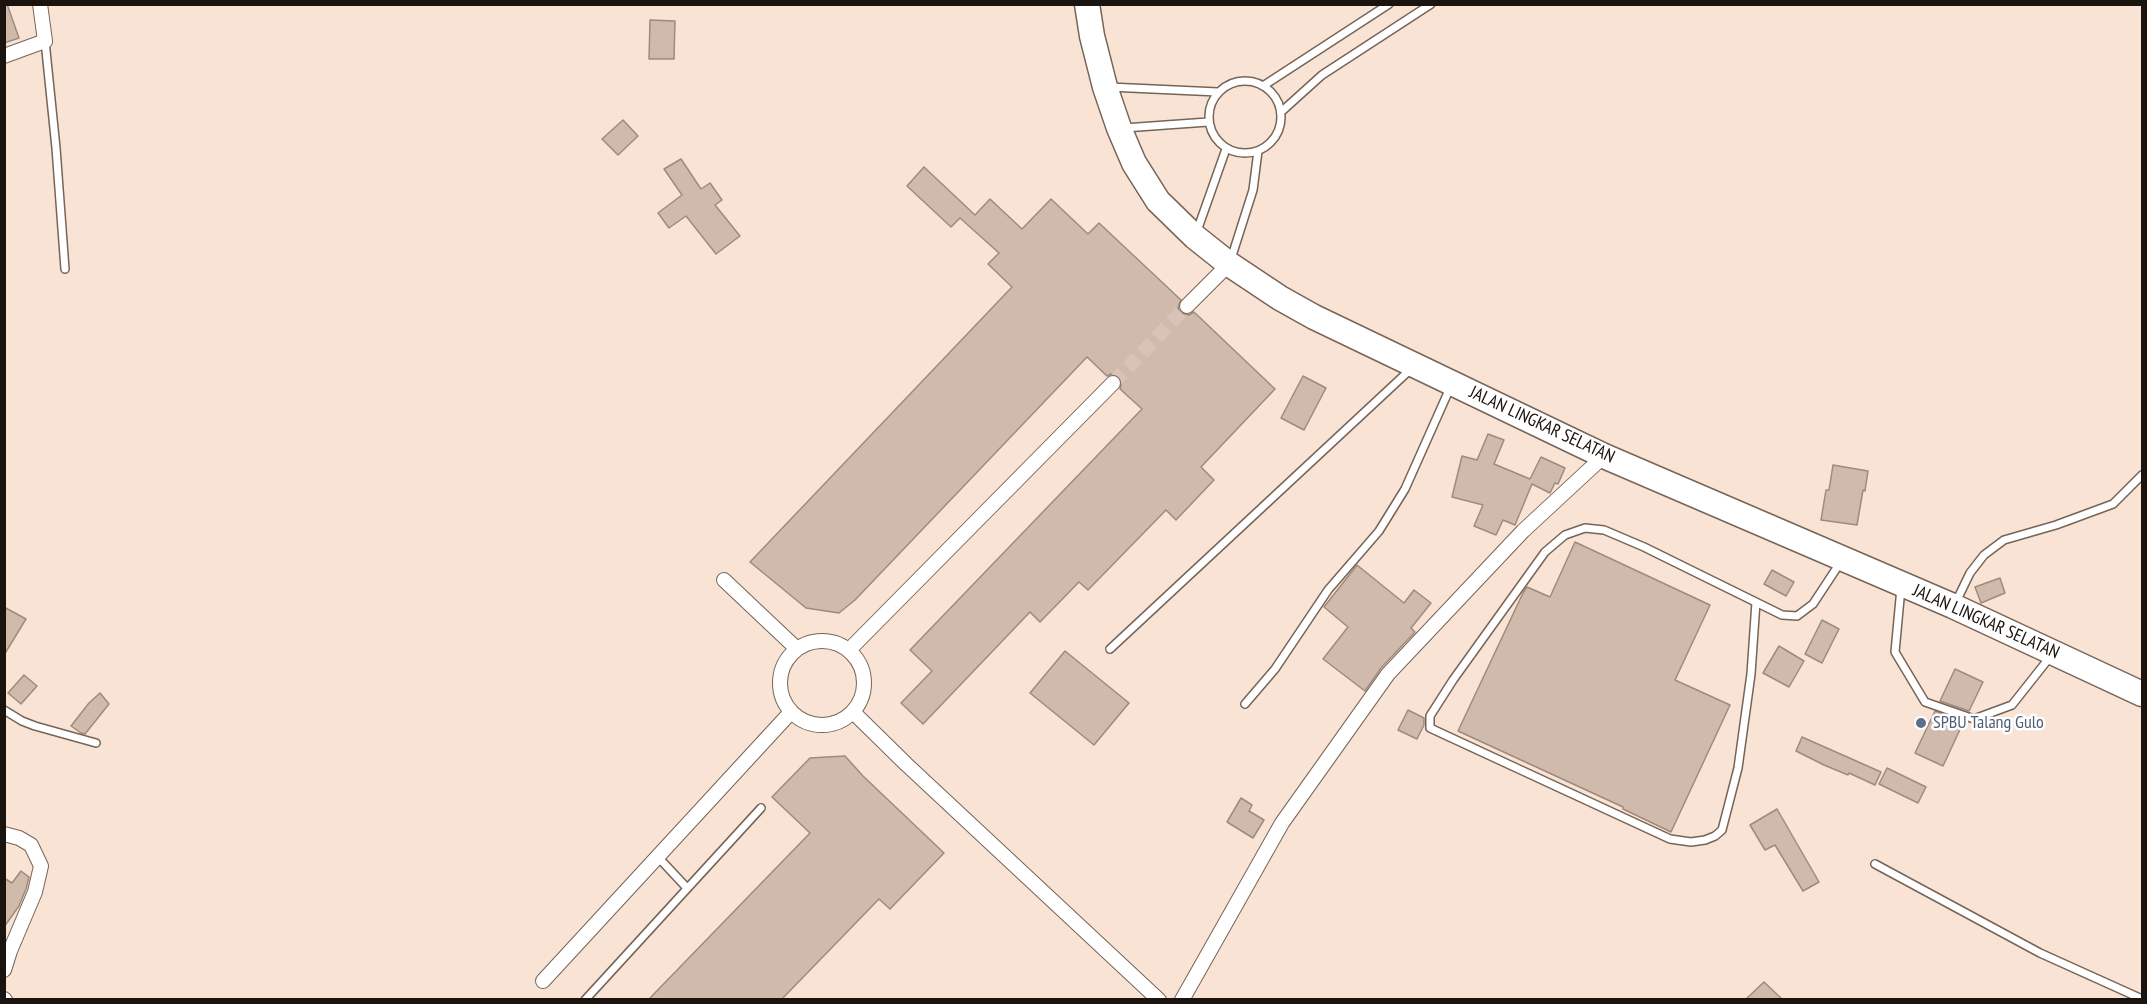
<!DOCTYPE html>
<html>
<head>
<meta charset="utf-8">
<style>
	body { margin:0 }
	#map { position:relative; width:2147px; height:1004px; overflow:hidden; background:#f9e3d4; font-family:"PT Sans Narrow",sans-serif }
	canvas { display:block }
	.frame { position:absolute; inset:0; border:6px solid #1a130e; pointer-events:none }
</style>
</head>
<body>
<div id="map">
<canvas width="2147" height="1004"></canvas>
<div class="frame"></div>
</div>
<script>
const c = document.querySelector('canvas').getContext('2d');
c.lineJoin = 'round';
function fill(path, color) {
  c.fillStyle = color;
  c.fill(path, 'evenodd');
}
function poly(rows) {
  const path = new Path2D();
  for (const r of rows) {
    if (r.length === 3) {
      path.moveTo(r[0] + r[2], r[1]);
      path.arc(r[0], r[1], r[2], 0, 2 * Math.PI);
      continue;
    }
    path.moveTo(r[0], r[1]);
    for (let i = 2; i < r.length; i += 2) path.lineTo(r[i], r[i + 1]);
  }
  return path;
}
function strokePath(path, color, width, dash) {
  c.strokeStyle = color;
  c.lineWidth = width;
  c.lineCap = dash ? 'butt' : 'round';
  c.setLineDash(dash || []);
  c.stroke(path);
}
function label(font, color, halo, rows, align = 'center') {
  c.font = font + ' "PT Sans Narrow",sans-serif';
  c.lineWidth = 5;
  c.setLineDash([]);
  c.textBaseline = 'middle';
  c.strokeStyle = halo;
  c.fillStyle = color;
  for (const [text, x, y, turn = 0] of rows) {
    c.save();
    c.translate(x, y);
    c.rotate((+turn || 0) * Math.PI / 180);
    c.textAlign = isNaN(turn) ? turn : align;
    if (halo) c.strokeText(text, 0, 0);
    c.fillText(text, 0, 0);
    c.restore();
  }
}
const building = poly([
	[4,4,7,4,19,38,4,43,4,4],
	[650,20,675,21,674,59,649,59,650,20],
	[623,120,638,136,618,155,602,139,623,120],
	[681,159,701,189,710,183,722,200,715,205,740,236,716,254,686,216,669,228,658,213,682,195,664,169,681,159],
	[924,167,975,215,990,199,1022,229,1051,199,1088,234,1099,223,1181,300,1178,308,1181,313,1189,315,1194,312,1275,389,1201,467,1214,480,1176,520,1166,510,1088,590,1079,582,1040,622,1030,612,923,724,901,703,932,671,910,650,1142,409,1120,389,1122,381,1119,376,1111,374,1107,376,1087,357,855,600,839,613,806,608,750,562,1012,287,988,264,999,253,960,218,951,227,907,186,924,167],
	[1303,376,1326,388,1304,430,1281,418,1303,376],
	[1488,434,1504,440,1494,464,1530,479,1541,457,1565,468,1558,484,1555,483,1550,493,1532,484,1515,525,1503,520,1496,535,1474,526,1483,505,1452,497,1462,456,1477,460,1488,434],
	[1833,465,1868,471,1865,491,1863,490,1857,525,1821,520,1826,490,1829,490,1833,465],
	[1575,542,1710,605,1675,680,1730,705,1671,832,1623,809,1623,807,1458,731,1523,593,1527,587,1550,597,1575,542],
	[1357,565,1404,603,1414,590,1431,603,1411,628,1415,632,1381,668,1365,691,1323,659,1348,627,1324,607,1357,565],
	[1772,570,1794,582,1786,596,1764,584,1772,570],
	[2000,578,2005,593,1981,603,1975,587,2000,578],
	[4,607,26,619,4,655,4,607],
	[1822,620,1839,629,1822,663,1805,654,1822,620],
	[1779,646,1804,661,1789,687,1763,673,1779,646],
	[1065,651,1129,703,1094,745,1030,693,1065,651],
	[1955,669,1983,682,1969,711,1940,701,1955,669],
	[24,675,37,686,21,704,8,693,24,675],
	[100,693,109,704,85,734,81,733,71,726,89,703,100,693],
	[1408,710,1424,718,1424,725,1417,739,1398,730,1408,710],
	[1935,711,1964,721,1943,766,1915,753,1935,711],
	[1802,737,1881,772,1875,785,1849,773,1848,775,1824,765,1796,751,1802,737],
	[845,756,863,776,944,853,890,909,879,899,782,999,649,999,810,833,772,797,810,758,845,756],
	[1887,768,1926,787,1918,803,1879,784,1887,768],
	[1241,798,1252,805,1249,811,1264,820,1253,838,1227,822,1241,798],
	[1777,809,1819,882,1803,891,1775,845,1765,850,1750,825,1777,809],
	[21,871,29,877,26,889,19,906,4,927,4,878,12,883,21,871],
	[1764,982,1782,999,1746,999,1764,982]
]);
fill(building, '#cfbaac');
strokePath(building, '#9e8b7d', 1.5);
strokePath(poly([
	[1113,383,1187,306]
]), '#d8c4b6', 14, [14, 7]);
const lane = poly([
	[45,41,56,148,65,269],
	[1245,117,36],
	[1263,86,1389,4],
	[1109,87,1218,92],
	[1281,112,1322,75,1431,4],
	[1124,128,1208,122],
	[1197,231,1226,149],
	[1231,259,1253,190,1258,151],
	[1901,588,1895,652,1925,702,1974,719,2012,705,2050,657],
	[1756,602,1751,674,1738,768,1722,830,1715,836,1705,840,1691,842,1670,839,1430,728,1430,716,1453,680,1545,552,1565,535,1585,528,1604,530,1644,547,1782,615,1797,616,1813,604,1840,563],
	[1955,604,1970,573,1984,555,2004,540,2056,525,2113,504,2142,475],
	[1110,649,1412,368],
	[1245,704,1275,669,1328,590,1379,531,1405,489,1450,388],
	[4,710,22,721,35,726,96,743],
	[658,857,687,888],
	[1875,864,2040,953,2142,999],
	[585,1000,761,808]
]);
const street = poly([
	[4,56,45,41,40,4],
	[1187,306,1229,264],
	[724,580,796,648],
	[822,683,42],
	[849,650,1113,383],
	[853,712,906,764,1159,1000],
	[4,834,19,838,31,845,41,866,35,892,10,951,4,970],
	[543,981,791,712],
	[4,999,5,1000],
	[1182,1000,1282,823,1388,674,1523,531,1604,456]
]);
const highway = poly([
	[1087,4,1092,36,1105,87,1119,128,1134,163,1158,201,1195,237,1229,264,1280,298,1314,317,1604,456,1953,606,2142,694]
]);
strokePath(lane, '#776457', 10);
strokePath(street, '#776457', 16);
strokePath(highway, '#776457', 27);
strokePath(lane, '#fff', 7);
strokePath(street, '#fff', 14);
strokePath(highway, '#fff', 24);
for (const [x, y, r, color] of [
	[1921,723,6,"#5c6f8a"]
]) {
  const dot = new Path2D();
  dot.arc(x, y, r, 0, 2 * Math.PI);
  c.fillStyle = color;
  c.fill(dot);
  strokePath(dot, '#fff', 2);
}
label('18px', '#1a130e', '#fff', [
	["JALAN LINGKAR SELATAN",1542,425,25],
	["JALAN LINGKAR SELATAN",1986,622,24]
]);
label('18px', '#4e5e75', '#fff', [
	["SPBU Talang Gulo",1933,723]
], 'left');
</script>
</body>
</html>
